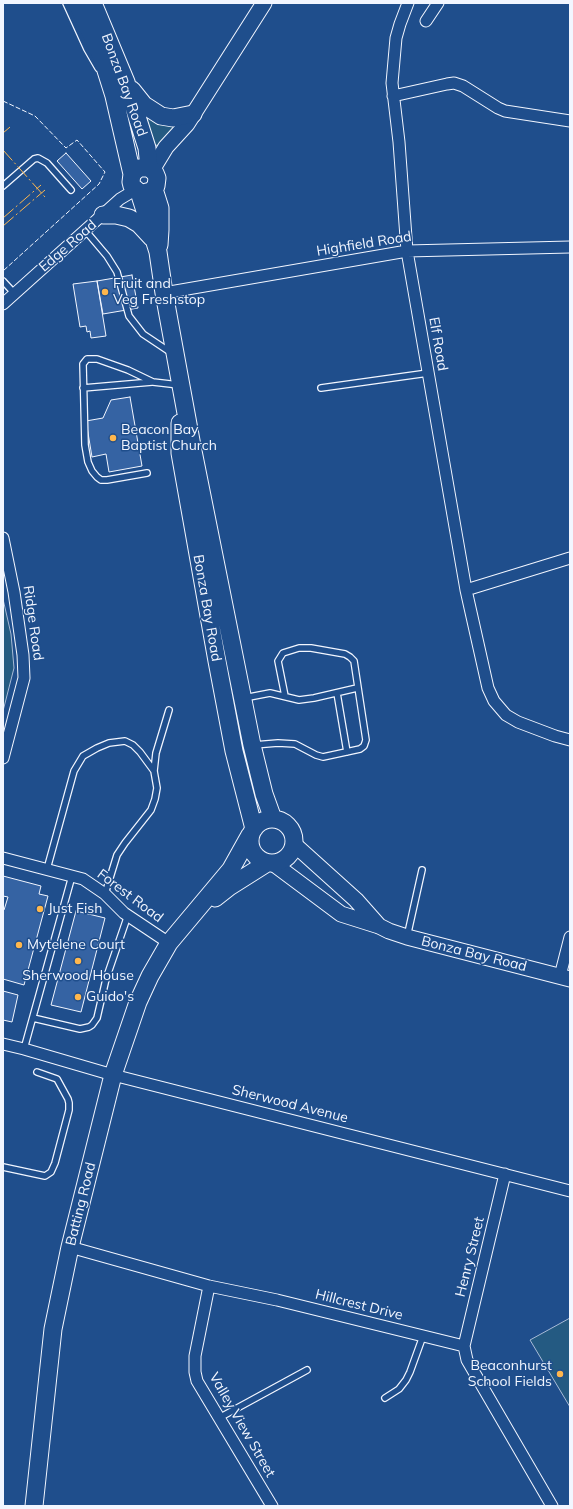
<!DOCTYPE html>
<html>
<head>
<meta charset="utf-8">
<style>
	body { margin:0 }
	#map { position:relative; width:573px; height:1509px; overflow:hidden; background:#1f4e8c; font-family:Mulish,sans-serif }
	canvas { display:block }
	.frame { position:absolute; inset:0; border:4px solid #f2f6ff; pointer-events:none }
</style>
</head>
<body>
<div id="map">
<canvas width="573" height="1509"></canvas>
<div class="frame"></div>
</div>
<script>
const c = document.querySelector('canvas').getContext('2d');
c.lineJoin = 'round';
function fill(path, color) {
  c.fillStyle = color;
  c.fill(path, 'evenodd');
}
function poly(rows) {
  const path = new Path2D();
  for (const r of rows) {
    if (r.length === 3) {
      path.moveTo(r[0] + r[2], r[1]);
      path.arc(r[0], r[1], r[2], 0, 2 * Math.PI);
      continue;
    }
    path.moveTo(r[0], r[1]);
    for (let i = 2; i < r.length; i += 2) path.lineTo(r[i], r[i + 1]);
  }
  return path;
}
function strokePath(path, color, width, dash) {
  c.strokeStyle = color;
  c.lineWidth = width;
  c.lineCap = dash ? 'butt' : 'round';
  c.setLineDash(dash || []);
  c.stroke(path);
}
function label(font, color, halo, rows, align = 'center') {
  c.font = font + ' Mulish,sans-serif';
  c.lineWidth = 3;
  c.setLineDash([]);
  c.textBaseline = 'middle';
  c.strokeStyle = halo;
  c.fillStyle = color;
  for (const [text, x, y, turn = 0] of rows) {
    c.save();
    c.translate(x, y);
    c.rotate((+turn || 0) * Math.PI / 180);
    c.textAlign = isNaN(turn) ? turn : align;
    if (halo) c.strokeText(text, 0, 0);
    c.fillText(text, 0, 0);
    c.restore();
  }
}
const green = poly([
	[146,115,179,123,158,145,153,146,144,118,146,115],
	[3,599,11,634,14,668,3,711,3,599],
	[570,1318,570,1407,530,1340,570,1318]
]);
fill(green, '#245a82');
strokePath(green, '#a8bbd7', 1);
const building = poly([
	[66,153,91,181,82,189,57,161,66,153],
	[132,275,138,308,103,314,97,281,132,275],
	[97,281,106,336,91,338,90,331,87,332,86,326,80,327,73,284,97,281],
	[130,397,142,466,109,472,106,454,92,457,86,421,103,418,111,400,130,397],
	[3,876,41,886,39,894,48,896,24,985,3,979,3,910,4,910,8,897,3,896,3,876],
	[76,911,105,918,81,1012,51,1005,76,911],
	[3,991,18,995,12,1022,3,1020,3,991]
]);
fill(building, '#3563a3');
strokePath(building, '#f2f6ff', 1);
const lane = poly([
	[66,3,87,49,98,68],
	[3,186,34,159,38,158,47,163,71,190],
	[85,230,107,256,117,272,129,316,143,334,170,352],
	[3,281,14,293],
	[83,388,152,382],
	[321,388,428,373],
	[147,473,107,480,101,480,97,477,92,471,88,462,85,445,83,364,87,359,97,359,128,370,153,382,179,385],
	[337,693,347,752],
	[244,698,270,693,299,700,314,698,357,688],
	[254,745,278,743,295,744,316,755,323,757,360,749,364,746,366,740,354,661,350,657,345,654,311,648,299,648,283,653,278,661,285,696],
	[47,869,74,771,83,756,97,748,109,743,125,741,133,745,140,752,154,771],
	[105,894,117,855,125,843,151,810,155,799,157,788,154,771,156,753,169,710],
	[407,937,422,870],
	[33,1018,80,1029,89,1027,92,1025,97,1018,106,979,128,915],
	[24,1049,72,876],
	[3,1167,45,1176,51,1172,55,1163,69,1110,69,1103,68,1099,57,1079,37,1072],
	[385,1398,399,1389,406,1380,410,1372,423,1336],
	[219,1418,307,1370]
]);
const street = poly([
	[408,3,400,24,396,38,392,83,399,142,407,251,466,590,488,688,494,701,506,715,518,722,555,736,570,740],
	[426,21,438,3],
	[393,96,447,84,454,83,463,86,498,108,505,111,570,121],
	[164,293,407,251,570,247],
	[3,304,120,199,135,190],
	[3,538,14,592,23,655,24,678,3,758],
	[466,590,570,558],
	[3,858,83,879,105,894,124,913,169,943],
	[560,976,570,937],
	[3,1044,24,1049,113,1075,570,1191],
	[70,1247,209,1286,277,1300,464,1346,467,1360,552,1506],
	[209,1286,195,1356,195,1372,197,1381,272,1506],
	[464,1346,505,1174]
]);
const secondary = poly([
	[152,170,166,147,187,124,264,3],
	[295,845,356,900,379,926],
	[274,864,341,914,379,926,389,931,407,937,570,979]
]);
const primary = poly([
	[77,3,102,58,114,96,132,174,131,182,132,186,139,192,143,193,151,191,156,186,157,178,155,173,149,168,139,168,132,174],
	[93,3,126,82,147,148,149,168],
	[132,90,144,105,161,116,173,118,193,114],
	[154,189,160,208,160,230,159,245],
	[139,192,158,252,164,293,192,446,252,745,264,794,273,819],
	[103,215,116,215,129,218,139,224,152,238],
	[180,423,180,453,217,661,234,751,254,829],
	[272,841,22],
	[215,898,229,887,267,863],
	[34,1506,53,1329,70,1247,113,1075,138,1002,150,976,169,943,231,869,250,835]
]);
strokePath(lane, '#f2f6ff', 8);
strokePath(street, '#f2f6ff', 13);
strokePath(secondary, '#f2f6ff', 17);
strokePath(primary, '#f2f6ff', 19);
strokePath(lane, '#1f4e8c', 5.5);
strokePath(street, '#1f4e8c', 11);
strokePath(secondary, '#1f4e8c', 15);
strokePath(primary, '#1f4e8c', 17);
strokePath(poly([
	[3,101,35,116,66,148,77,140,105,172,99,184,3,271]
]), '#f2f6ff', 1, [5, 2]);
strokePath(poly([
	[3,133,10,127],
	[3,150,45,197],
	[3,218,41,185],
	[3,226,45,190],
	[3,231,4,232]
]), '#ffb74d', 1, [14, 3, 2, 3]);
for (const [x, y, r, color] of [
	[105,292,4,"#ffb74d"],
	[113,438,4,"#ffb74d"],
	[40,909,4,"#ffb74d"],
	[19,945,4,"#ffb74d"],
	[78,961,4,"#ffb74d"],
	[78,997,4,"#ffb74d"],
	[560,1374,4,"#ffb74d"]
]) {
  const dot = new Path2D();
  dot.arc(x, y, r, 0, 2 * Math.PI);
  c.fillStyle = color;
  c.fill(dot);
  strokePath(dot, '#1f4e8c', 1.5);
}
label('14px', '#f2f6ff', '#1f4e8c', [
	["Bonza Bay Road",124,85,70],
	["Highfield Road",364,244,-9],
	["Edge Road",68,246,-41],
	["Elf Road",438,344,80],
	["Bonza Bay Road",207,608,80],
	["Ridge Road",33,623,82],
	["Forest Road",130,896,37],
	["Bonza Bay Road",474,954,14],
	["Sherwood Avenue",290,1104,14],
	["Batting Road",81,1204,-76],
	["Henry Street",470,1257,-76],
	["Hillcrest Drive",359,1305,14],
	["Valley View Street",242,1425,60]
]);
label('14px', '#f2f6ff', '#1f4e8c', [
	["Fruit and",113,284],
	["Veg Freshstop",113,300],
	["Beacon Bay",121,430],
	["Baptist Church",121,446],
	["Just Fish",48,909],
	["Mytelene Court",27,945],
	["Sherwood House",78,976,"center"],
	["Guido's",86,997],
	["Beaconhurst",552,1366,"right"],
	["School Fields",552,1382,"right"]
], 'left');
</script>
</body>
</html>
